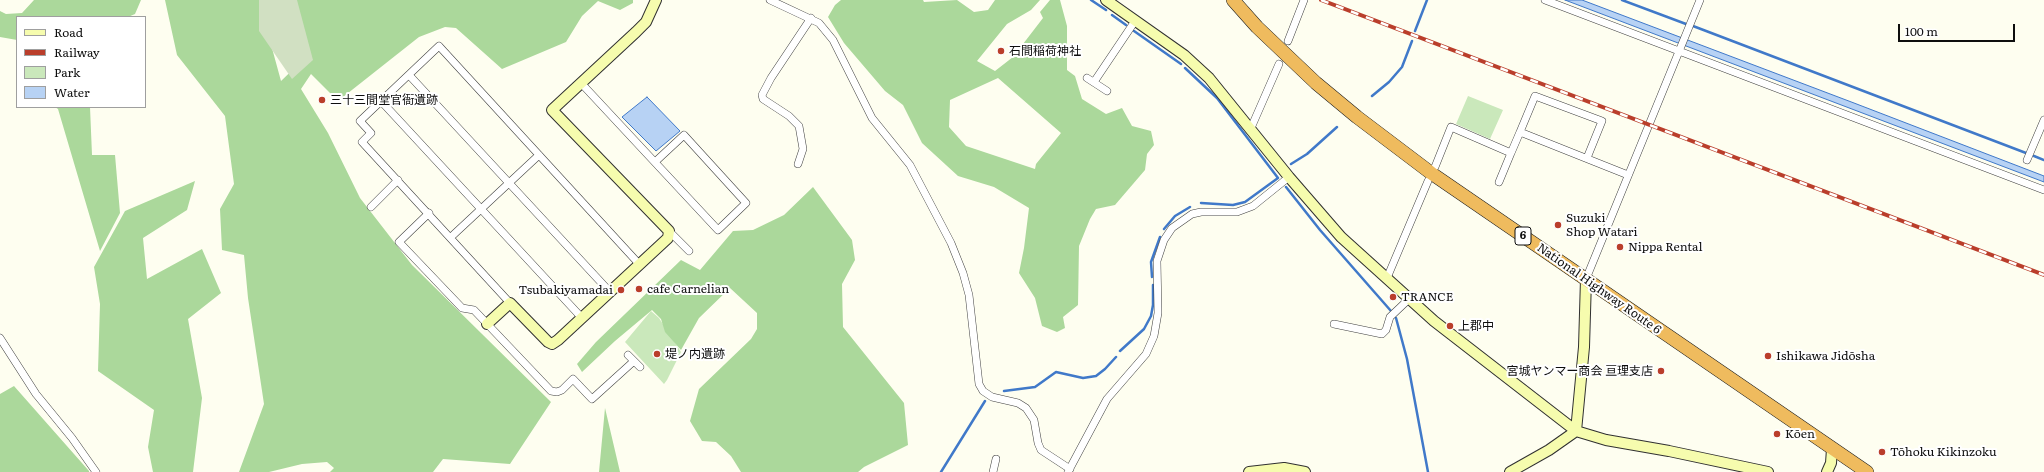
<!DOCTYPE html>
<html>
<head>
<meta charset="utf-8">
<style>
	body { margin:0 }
	#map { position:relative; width:2044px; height:472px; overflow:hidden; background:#fefef0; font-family:Literata,serif }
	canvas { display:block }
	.legend { position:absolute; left:16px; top:16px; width:130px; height:92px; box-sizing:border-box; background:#fff; border:1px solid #9f9f9f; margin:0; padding:5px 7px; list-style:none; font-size:12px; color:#0e0e0e }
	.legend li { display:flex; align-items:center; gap:8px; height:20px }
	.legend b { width:20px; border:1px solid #9f9f9f }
	.scale { position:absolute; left:1898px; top:24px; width:117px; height:18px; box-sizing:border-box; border:2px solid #0e0e0e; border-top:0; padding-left:5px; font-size:12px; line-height:14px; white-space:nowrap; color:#0e0e0e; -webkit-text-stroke:3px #fff; paint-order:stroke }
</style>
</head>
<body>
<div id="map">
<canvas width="2044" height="472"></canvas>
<ul class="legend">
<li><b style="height:5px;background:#f6fcae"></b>Road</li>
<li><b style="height:5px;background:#ba3e2b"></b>Railway</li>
<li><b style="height:11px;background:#cae8bb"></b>Park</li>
<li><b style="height:11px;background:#b7d2f4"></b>Water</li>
</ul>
<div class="scale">100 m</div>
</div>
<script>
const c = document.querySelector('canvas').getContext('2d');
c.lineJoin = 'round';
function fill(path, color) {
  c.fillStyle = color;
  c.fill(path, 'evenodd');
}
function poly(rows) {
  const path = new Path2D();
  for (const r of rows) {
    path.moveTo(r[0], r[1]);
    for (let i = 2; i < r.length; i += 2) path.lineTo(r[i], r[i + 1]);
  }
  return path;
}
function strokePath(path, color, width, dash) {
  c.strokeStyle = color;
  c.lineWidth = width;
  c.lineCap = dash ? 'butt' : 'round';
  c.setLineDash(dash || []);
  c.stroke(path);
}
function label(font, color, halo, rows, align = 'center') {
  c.font = font + ' Literata,"Noto Sans JP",serif';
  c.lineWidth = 4;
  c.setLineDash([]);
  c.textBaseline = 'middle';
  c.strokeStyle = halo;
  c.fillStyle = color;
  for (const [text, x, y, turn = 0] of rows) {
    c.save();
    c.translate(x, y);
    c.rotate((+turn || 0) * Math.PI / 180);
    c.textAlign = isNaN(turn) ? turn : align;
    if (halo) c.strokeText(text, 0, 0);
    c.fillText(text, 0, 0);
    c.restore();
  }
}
fill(poly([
	[1468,96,1503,110,1490,139,1456,124],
	[651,311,659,318,681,352,667,380,664,384,625,342]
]), '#cae8bb');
fill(poly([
	[34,0,141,0,135,14,128,17,17,17,17,40,0,37,0,11,6,14,22,13],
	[165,0,263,0,261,8,281,81,310,53,295,0,633,0,633,3,620,10,598,1,582,16,566,42,502,69,456,28,445,27,419,37,338,101,311,74,301,89,328,133,360,198,412,265,551,402,510,464,443,459,433,472,330,472,334,468,327,462,302,464,269,472,239,472,264,404,248,298,244,255,222,250,220,209,234,184,225,116,177,55],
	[841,0,923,0,924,2,957,0,974,12,988,10,995,0,1040,0,1031,10,1007,24,977,61,995,71,1013,57,1043,18,1040,12,1050,0,1060,0,1067,26,1067,70,1075,76,1082,99,1106,114,1122,108,1132,126,1151,131,1154,145,1147,154,1145,170,1115,205,1096,209,1090,219,1079,246,1078,305,1063,317,1065,328,1057,332,1042,326,1035,298,1019,273,1024,248,1029,208,994,187,958,176,922,143,903,105,885,91,844,43,828,17,835,5],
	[998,78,1061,133,1036,164,1035,169,966,146,949,127,950,100],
	[55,107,90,107,92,155,115,155,120,213,100,251,58,109],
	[195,181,187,210,143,238,147,279,202,249,221,293,188,319,202,398,193,472,153,472,148,447,154,410,98,371,100,304,94,267,125,211],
	[813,187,852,240,855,260,842,284,843,327,904,403,908,445,864,467,858,472,741,472,731,456,716,442,702,441,690,421,699,389,751,339,757,329,757,313,730,288,699,318,681,350,665,332,661,319,652,310,615,341,582,372,577,364,596,342,681,260,700,270,733,231,753,230,784,215],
	[14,386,89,471,89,472,0,472,0,394],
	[605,408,620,472,599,472]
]), '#abd89b');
fill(poly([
	[259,0,297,0,313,60,292,79,259,31]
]), '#d1e0c2');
const water = poly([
	[1565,0,1582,0,1854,103,2044,176,2044,182,1565,0],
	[647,97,680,131,656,151,622,117,647,97]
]);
fill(water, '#b7d2f4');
strokePath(water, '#4079c9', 1);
strokePath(poly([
	[1091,0,1106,10],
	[1622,0,1686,24],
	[1112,15,1126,25],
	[1693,26,2026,153],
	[1134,31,1181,64],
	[1415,31,1427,0],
	[1185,68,1217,98,1278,178,1245,202,1233,205,1201,203],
	[1372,96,1389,82,1402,67,1412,41],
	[2034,156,2044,160],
	[1291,164,1307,154,1337,127],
	[1286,187,1320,230,1391,311],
	[1164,229,1175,216,1190,207],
	[1152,277,1151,262,1160,237],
	[1396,318,1407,359,1428,472],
	[1120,351,1144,329,1151,316,1153,305,1153,285],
	[1004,391,1035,387,1056,372,1083,378,1096,376,1105,369,1116,357],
	[941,472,985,401]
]), '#4079c9', 2.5);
const street = poly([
	[770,0,819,23,833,40,872,118,910,165,951,243,963,273,969,295,979,384,983,391,992,397,1018,403,1026,408,1034,420,1038,443,1041,450,1070,469],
	[1545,0,2044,190],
	[1288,41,1304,0],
	[409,75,610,292],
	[1087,78,1107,91],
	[1094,82,1135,21],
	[581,83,718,230,746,203,684,135,655,162],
	[381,101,582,318],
	[1251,128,1279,64],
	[1520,132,1535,96,1602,121,1587,158],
	[2027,160,2044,120],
	[798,164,803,149,799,126,789,116,763,99,762,95,771,78,811,18],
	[1435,167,1451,127,1511,153,1520,132,1628,175],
	[1499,182,1511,153],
	[371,207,398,180],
	[429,213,399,242,462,308,474,310,551,391,557,392,562,390,573,379,592,399,634,361],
	[669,231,689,251],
	[451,237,539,155],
	[1387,278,1428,181],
	[1586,279,1700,0],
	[510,303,362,142,371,133,360,121,439,46,640,265],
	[1334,324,1382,334,1386,330,1390,317,1409,299],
	[0,338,36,394,72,438,96,472],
	[628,355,640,367],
	[993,472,996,459],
	[1068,472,1107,399,1146,354,1154,336,1158,313,1157,261,1164,240,1172,228,1192,214,1201,212,1237,212,1253,206,1289,177]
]);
const secondary = poly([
	[1106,0,1184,55,1209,78,1289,177,1341,237,1434,321,1576,431,1606,440,1669,451,1768,472],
	[487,324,510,303,548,342,552,344,558,340,668,238,669,231,552,110,636,32,646,22,656,0],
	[1249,472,1284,468,1305,472],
	[1510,472,1549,450,1576,431,1584,347,1586,279],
	[1827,472,1831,463,1832,449]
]);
const highway = poly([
	[1233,0,1257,27,1316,83,1357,117,1431,173,1867,472]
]);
strokePath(street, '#414141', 8);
strokePath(secondary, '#303030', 12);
strokePath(highway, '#1f1f1f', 14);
strokePath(street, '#fff', 7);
strokePath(secondary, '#f6fcae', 10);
strokePath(highway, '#efbb5e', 13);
const rail = poly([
	[1321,0,2044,275]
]);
strokePath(rail, '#ba3e2b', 4);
strokePath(rail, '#fff', 2.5, [8]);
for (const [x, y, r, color] of [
	[1001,51,4,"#ba3e2b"],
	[322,100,4,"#ba3e2b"],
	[1558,225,4,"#ba3e2b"],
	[1620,247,4,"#ba3e2b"],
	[639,289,4,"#ba3e2b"],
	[621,290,4,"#ba3e2b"],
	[1393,297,4,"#ba3e2b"],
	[1450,326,4,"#ba3e2b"],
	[657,354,4,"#ba3e2b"],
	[1768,356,4,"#ba3e2b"],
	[1661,371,4,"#ba3e2b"],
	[1777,434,4,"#ba3e2b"],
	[1882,452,4,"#ba3e2b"]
]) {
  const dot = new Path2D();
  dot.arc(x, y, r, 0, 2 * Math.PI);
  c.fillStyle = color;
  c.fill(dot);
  strokePath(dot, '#fff', 1.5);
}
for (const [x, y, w] of [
	[1523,236,16]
]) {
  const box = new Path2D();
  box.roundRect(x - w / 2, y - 9, w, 18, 3);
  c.fillStyle = '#fff';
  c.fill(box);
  strokePath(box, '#0e0e0e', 1);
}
label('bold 11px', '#0e0e0e', null, [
	["6",1523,236]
]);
label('12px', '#0e0e0e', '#fff', [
	["石間稲荷神社",1009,51],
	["三十三間堂官衙遺跡",330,100],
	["Suzuki",1566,218],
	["Shop Watari",1566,232],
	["Nippa Rental",1628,247],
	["cafe Carnelian",647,289],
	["Tsubakiyamadai",613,290,"right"],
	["TRANCE",1401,297],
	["上郡中",1458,326],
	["堤ノ内遺跡",665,354],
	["Ishikawa Jidōsha",1776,356],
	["宮城ヤンマー商会 亘理支店",1653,371,"right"],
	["Kōen",1785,434],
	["Tōhoku Kikinzoku",1890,452]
], 'left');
label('12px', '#0e0e0e', '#fff', [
	["National Highway Route 6",1599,289,35]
]);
</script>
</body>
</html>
